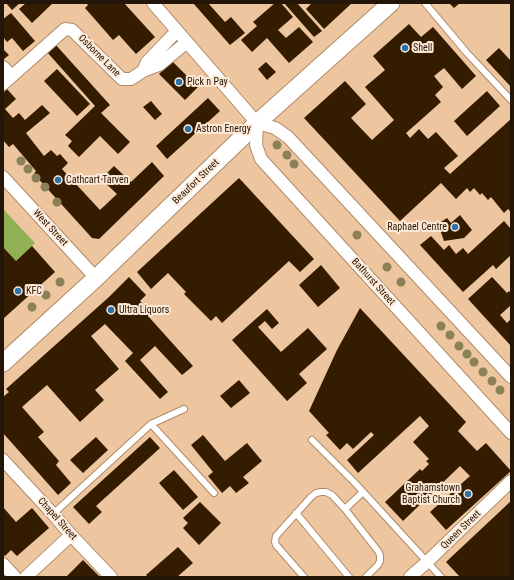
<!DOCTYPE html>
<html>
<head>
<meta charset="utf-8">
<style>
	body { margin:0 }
	#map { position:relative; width:514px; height:580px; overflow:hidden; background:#edc59f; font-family:"Roboto Condensed",sans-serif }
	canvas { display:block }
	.frame { position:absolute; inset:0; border:4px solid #231507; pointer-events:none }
</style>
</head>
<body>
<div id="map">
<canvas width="514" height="580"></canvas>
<div class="frame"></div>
</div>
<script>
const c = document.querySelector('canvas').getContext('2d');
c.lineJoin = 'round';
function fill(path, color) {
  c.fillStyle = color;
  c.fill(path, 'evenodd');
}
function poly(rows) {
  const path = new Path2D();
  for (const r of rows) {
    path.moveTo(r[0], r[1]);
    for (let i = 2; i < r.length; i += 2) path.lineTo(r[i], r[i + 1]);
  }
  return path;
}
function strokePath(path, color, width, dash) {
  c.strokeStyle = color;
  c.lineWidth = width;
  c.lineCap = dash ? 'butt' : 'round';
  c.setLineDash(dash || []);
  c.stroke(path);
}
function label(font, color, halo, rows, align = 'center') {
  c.font = font + ' "Roboto Condensed",sans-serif';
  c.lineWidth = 4;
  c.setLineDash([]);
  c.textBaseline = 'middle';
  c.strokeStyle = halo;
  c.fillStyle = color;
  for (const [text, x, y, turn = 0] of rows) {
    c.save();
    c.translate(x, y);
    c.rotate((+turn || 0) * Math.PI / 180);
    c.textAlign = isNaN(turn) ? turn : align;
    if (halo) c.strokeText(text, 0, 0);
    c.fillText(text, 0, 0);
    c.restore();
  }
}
fill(poly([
	[3,209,35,243,16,261,3,247]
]), '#91b155');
fill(poly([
	[6,3,20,3,12,10],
	[26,3,53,3,32,23,19,9],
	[86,3,124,3,155,37,136,54,119,35,113,40,85,8,88,5],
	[193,3,208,3,225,22,231,17,245,33,230,45],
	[275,3,281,3,293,17,278,30,286,38,299,27,313,42,289,63,267,38,252,52,241,40,257,26,253,22],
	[284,3,297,3,322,31,314,37],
	[312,3,352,3,324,29,306,9],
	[449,3,460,3,454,8],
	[11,13,35,41,23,51,12,38,7,42,3,37,3,19],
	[409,24,421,37,433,27,476,76,462,89,444,68,434,76,443,87,435,95,441,102,406,133,410,138,419,129,428,139,436,132,458,156,444,168,450,174,511,119,511,212,508,209,504,213,491,197,488,200,482,193,480,195,474,188,470,192,467,188,456,199,441,183,400,221,304,118,345,81,366,104,351,118,372,140,394,120,365,87,385,70,373,56],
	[55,44,110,105,101,113,130,142,118,154,100,136,79,157,68,146,72,141,65,135,95,106,47,52],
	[499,48,511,61,511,87,486,60],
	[3,49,9,55,4,59,3,58],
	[172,61,198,87,185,100,159,74],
	[266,62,276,72,267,80,258,69],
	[57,69,90,104,77,116,44,81],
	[7,89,16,99,5,109,13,118,19,113,25,120,42,105,50,113,26,133,44,156,51,150,57,156,60,154,68,163,62,169,100,210,117,194,101,179,114,166,131,182,152,162,164,176,99,239,92,238,34,174,36,171,13,144,9,147,3,140,3,93],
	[487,91,500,106,467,136,454,121],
	[208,98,220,111,167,159,156,146],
	[151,101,162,114,155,120,143,107],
	[239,178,314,259,300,272,289,261,222,323,216,316,211,321,184,294,186,292,168,273,151,289,137,272],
	[460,215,472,230,464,238,444,241,438,224,447,218,451,223],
	[504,221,511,229,511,255,496,269,493,265,463,292,420,245,431,236,444,250,449,245,456,254,463,248,468,254],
	[32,246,55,272,3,319,3,247,16,261],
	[321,265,340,288,318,307,299,285],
	[129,277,146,295,140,301,152,313,148,316,193,366,182,375,155,346,140,360,168,392,160,399,125,361,133,353,105,324,91,336,119,369,95,390,104,400,80,422,47,385,22,407,44,432,38,437,59,461,56,465,71,483,58,495,3,433,3,397,9,392,6,389,109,297],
	[492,277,507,293,509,291,511,294,511,305,500,315,507,323,511,319,511,346,468,299],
	[360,308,466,422,458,431,477,451,486,443,511,471,446,530,430,512,470,476,460,466,403,521,385,502,420,469,422,471,429,464,426,461,429,459,413,442,429,426,420,416,358,473,347,460,374,435,371,432,353,449,347,443,340,450,326,435,329,433,309,411,337,350],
	[267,309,279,323,272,329,265,321,258,327,281,352,308,328,327,349,299,374,307,383,287,401,232,340],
	[239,380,250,393,231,408,220,396],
	[203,435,225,461,247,443,262,461,243,477,249,483,236,493,230,486,222,493,208,476,213,472,191,445],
	[96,437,108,450,83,473,70,460],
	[150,437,160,448,96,506,102,512,89,524,73,507],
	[174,470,198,497,183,510,159,483],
	[511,501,511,577,460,577,446,562],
	[200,502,221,523,199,545,183,528,188,523,183,518],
	[3,507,16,522,32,508,49,528,17,556,11,550,5,556,3,554],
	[178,547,193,563,177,577,148,577,146,575],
	[83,560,100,577,66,577]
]), '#341c01');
const lane = poly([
	[425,3,467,53,511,100],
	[151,424,214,493],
	[312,440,354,482,441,577],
	[363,492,345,509,378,551,380,555,380,561,378,565,366,577],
	[296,513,349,577],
	[53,514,151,424,184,409],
	[304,577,276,545,275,542,276,536,311,497,316,493,321,492,326,492,332,495,345,509]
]);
const street = poly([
	[153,3,257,123,275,128,288,137,511,377],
	[3,67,12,76],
	[143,71,147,62,177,31],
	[3,84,65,29,72,30,122,79,131,79,143,71,159,65,187,42],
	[257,123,256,145,261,159,511,433],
	[3,177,96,278],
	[3,460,53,514,71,535,111,577],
	[3,564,15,577],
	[26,577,71,535],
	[410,577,427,562,511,481]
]);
const secondary = poly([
	[3,363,96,278,257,123,391,3]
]);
strokePath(lane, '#b18b67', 8);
strokePath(street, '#b18b67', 14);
strokePath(secondary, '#b18b67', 19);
strokePath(lane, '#fff', 6);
strokePath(street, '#fff', 12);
strokePath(secondary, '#fff', 17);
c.fillStyle = '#8b8158';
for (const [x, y] of [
	[277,145],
	[287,155],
	[21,161],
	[294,164],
	[28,169],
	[36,178],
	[45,187],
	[57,202],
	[357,235],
	[387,267],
	[60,282],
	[401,282],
	[46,295],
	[32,307],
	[441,326],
	[450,335],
	[459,346],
	[467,354],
	[474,362],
	[483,372],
	[492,381],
	[500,390]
]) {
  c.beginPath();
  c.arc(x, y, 4.5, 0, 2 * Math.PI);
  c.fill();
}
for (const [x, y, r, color] of [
	[405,48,4,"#2d72a7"],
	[179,82,4,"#2d72a7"],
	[188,129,4,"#2d72a7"],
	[58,180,4,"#2d72a7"],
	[455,227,4,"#2d72a7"],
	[18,291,4,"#2d72a7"],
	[111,310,4,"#2d72a7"],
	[468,494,4,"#2d72a7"]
]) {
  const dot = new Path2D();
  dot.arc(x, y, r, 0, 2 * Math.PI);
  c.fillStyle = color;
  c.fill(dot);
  strokePath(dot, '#ffead7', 1.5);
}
label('10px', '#231507', '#ffead7', [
	["Shell",413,48],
	["Pick n Pay",187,82],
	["Astron Energy",196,129],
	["Cathcart Tarven",66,180],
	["Raphael Centre",447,227,"right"],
	["KFC",26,291],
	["Ultra Liquors",119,310],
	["Grahamstown",460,488,"right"],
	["Baptist Church",460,500,"right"]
], 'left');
label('10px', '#231507', '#ffead7', [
	["Osborne Lane",99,56,45],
	["Beaufort Street",196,182,-44],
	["West Street",50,228,47],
	["Bathurst Street",373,282,48],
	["Chapel Street",57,519,48],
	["Queen Street",461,530,-44]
]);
</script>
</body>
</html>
